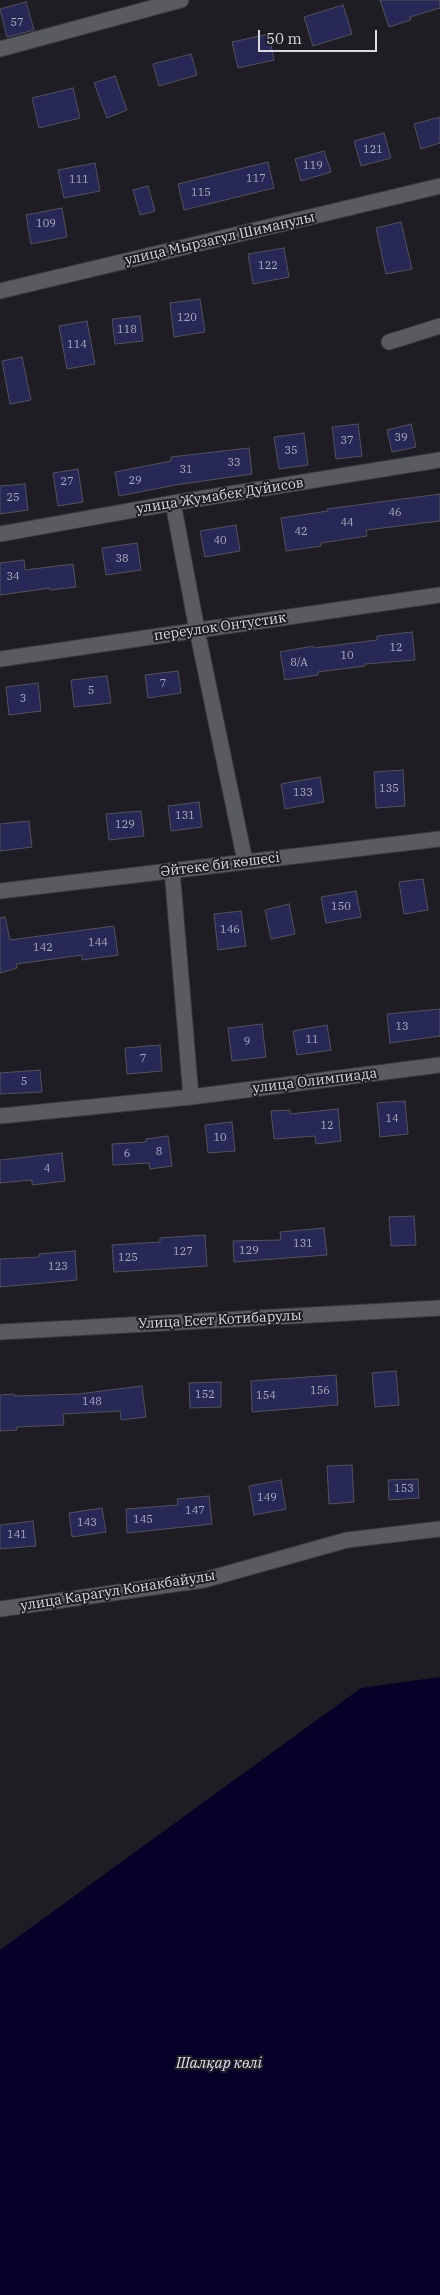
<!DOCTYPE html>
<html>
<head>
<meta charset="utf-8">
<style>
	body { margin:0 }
	#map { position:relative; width:440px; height:2295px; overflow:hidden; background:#1d1d23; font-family:"IBM Plex Serif",serif }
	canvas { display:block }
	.scale { position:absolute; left:258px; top:30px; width:119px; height:22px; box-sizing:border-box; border:2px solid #dadbdf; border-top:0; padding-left:6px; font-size:15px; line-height:18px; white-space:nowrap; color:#dadbdf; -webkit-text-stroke:4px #1d1d23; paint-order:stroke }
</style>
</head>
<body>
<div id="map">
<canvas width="440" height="2295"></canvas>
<div class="scale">50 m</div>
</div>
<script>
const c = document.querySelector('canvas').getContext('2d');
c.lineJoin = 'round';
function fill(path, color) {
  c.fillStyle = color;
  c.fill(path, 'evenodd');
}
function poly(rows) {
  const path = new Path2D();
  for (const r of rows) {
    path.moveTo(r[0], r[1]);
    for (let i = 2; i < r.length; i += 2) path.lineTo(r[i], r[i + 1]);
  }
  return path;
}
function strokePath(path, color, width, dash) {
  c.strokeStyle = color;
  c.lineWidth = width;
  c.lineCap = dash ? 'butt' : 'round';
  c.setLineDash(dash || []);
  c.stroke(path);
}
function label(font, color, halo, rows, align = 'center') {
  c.font = font + ' "IBM Plex Serif",serif';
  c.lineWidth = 4;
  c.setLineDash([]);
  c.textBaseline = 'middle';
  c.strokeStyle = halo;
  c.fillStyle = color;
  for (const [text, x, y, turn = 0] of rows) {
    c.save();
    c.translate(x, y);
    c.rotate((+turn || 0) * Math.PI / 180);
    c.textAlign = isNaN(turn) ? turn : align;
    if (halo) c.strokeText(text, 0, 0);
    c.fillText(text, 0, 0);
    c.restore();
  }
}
fill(poly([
	[440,1677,440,2295,0,2295,0,1950,361,1688]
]), '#070028');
const building = poly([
	[380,0,440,0,440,8,410,17,411,20,389,27,380,0],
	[26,2,34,30,7,37,0,9,26,2],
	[343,5,352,34,313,46,304,17,343,5],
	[269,34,274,60,238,68,232,42,269,34],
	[191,54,197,75,159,86,153,64,191,54],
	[115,76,127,110,107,118,94,83,115,76],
	[73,88,80,118,39,128,32,98,73,88],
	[440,117,440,143,421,149,414,124,440,117],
	[384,133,391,158,361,166,354,141,384,133],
	[324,151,331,172,301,181,295,159,324,151],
	[268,162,274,188,184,210,178,184,268,162],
	[95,163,100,191,64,198,58,170,95,163],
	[148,186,155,211,140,215,133,190,148,186],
	[62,208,67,237,31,244,26,215,62,208],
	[401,222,412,269,386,274,376,228,401,222],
	[284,248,289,277,253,284,248,254,284,248],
	[200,299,205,332,174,337,170,303,200,299],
	[140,316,143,341,115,344,112,319,140,316],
	[87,321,95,364,67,369,59,326,87,321],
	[22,357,31,400,10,404,2,361,22,357],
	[358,424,362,456,336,459,332,427,358,424],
	[411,424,416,447,392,452,387,430,411,424],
	[304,433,308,465,279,469,274,437,304,433],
	[249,448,252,474,175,485,119,496,115,472,171,461,171,457,249,448],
	[78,469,83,502,58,506,53,473,78,469],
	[25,484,28,510,0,514,0,486,25,484],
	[440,494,440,521,366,530,367,536,321,543,321,546,286,551,281,518,328,511,327,509,440,494],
	[236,525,240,551,205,557,200,531,236,525],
	[137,543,141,570,106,575,102,548,137,543],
	[24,560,25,570,73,564,76,587,50,590,50,588,0,595,0,563,24,560],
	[412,632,415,660,365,664,365,666,318,672,318,675,285,680,280,652,313,646,314,648,377,640,377,636,412,632],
	[178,671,181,693,148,698,145,675,178,671],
	[107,676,111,703,74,707,71,680,107,676],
	[38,683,41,711,9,715,6,687,38,683],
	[403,770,405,806,376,808,374,772,403,770],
	[320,777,324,802,285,809,281,784,320,777],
	[199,802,202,827,171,831,168,806,199,802],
	[141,811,144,836,109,840,106,814,141,811],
	[29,821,32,847,0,851,0,824,29,821],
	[423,879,428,910,404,914,399,882,423,879],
	[356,891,361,917,326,923,321,897,356,891],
	[289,904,295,934,271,939,265,910,289,904],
	[241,911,246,946,218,950,214,914,241,911],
	[5,917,10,940,114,926,118,955,82,960,82,955,16,964,17,968,0,973,0,918,5,917],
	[440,1009,440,1036,390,1043,387,1014,440,1009],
	[262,1024,266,1057,232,1061,228,1028,262,1024],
	[327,1025,331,1050,297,1055,293,1031,327,1025],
	[160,1045,162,1071,127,1074,125,1048,160,1045],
	[40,1070,42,1092,0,1094,0,1073,40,1070],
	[405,1101,408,1134,380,1137,377,1103,405,1101],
	[338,1109,341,1141,316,1144,315,1136,274,1139,271,1111,290,1110,290,1114,338,1109],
	[232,1122,235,1151,208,1153,205,1125,232,1122],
	[168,1136,172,1166,150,1169,149,1163,113,1165,112,1144,146,1142,146,1139,168,1136],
	[62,1153,65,1181,32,1185,32,1180,0,1183,0,1160,62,1153],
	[414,1216,416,1245,391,1246,389,1217,414,1216],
	[324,1228,327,1255,234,1262,233,1241,281,1240,280,1232,324,1228],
	[205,1235,207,1266,114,1272,112,1245,160,1242,160,1238,205,1235],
	[75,1251,77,1280,0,1287,0,1259,39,1257,39,1254,75,1251],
	[396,1371,399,1405,375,1407,372,1373,396,1371],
	[336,1375,338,1405,252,1412,251,1381,336,1375],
	[221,1382,221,1407,190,1408,189,1383,221,1382],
	[142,1386,146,1417,121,1420,120,1411,63,1414,64,1425,17,1427,17,1430,0,1431,0,1395,14,1394,15,1396,78,1394,142,1386],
	[352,1465,354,1502,329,1504,327,1466,352,1465],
	[418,1479,419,1498,389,1500,388,1480,418,1479],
	[281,1480,286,1509,254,1515,249,1486,281,1480],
	[209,1496,212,1524,127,1533,126,1509,178,1505,177,1499,209,1496],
	[102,1508,106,1532,72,1537,69,1513,102,1508],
	[33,1521,36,1546,0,1549,0,1525,33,1521]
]);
fill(building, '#272856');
strokePath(building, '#52535a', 1);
const minor = poly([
	[0,49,181,0],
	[0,291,440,186],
	[389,342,440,326],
	[173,503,197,630,245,861],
	[0,534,173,503,440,460],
	[0,659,440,595],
	[172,870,191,1097,440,1065],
	[0,891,440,839],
	[0,1116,191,1097],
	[0,1332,440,1308],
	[0,1609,204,1580,347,1540,440,1529]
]);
strokePath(minor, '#3a3b3f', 17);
strokePath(minor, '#5a5a61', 15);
label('11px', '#adaebd', null, [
	["57",17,23],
	["121",373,150],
	["119",313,166],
	["117",256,179],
	["111",79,180],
	["115",201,193],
	["109",46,224],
	["122",268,266],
	["120",187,318],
	["118",127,330],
	["114",77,345],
	["39",401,438],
	["37",347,441],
	["35",291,451],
	["33",234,463],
	["31",186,470],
	["29",135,481],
	["27",67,482],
	["25",13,498],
	["46",395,513],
	["44",347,523],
	["42",301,532],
	["40",220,541],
	["38",122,559],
	["34",13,577],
	["12",396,648],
	["10",347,656],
	["8/А",299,663],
	["7",163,684],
	["5",91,691],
	["3",23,699],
	["135",389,789],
	["133",303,793],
	["131",185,816],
	["129",125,825],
	["150",341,907],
	["146",230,930],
	["144",98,943],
	["142",43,948],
	["13",402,1027],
	["11",312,1040],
	["9",247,1042],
	["7",143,1059],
	["5",24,1082],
	["14",392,1119],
	["12",327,1126],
	["10",220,1138],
	["8",159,1152],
	["6",127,1154],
	["4",47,1169],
	["131",303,1244],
	["129",249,1251],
	["127",183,1252],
	["125",128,1258],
	["123",58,1267],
	["156",320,1391],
	["152",205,1395],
	["154",266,1396],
	["148",92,1402],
	["153",404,1489],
	["149",267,1498],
	["147",195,1511],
	["145",143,1520],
	["143",87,1523],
	["141",17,1535]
]);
label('14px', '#dadbdf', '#1d1d23', [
	["улица Мырзагул Шиманулы",220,239,-13],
	["улица Жумабек Дуйисов",220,496,-9],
	["переулок Онтустик",220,627,-8],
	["Әйтеке би көшесі",220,865,-7],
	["улица Олимпиада",315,1081,-7],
	["Улица Есет Котибарулы",220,1320,-3],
	["улица Карагул Конакбайулы",118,1591,-9]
]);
label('italic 15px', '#dee1f1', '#1d1d23', [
	["Шалқар көлі",219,2064]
]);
</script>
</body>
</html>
